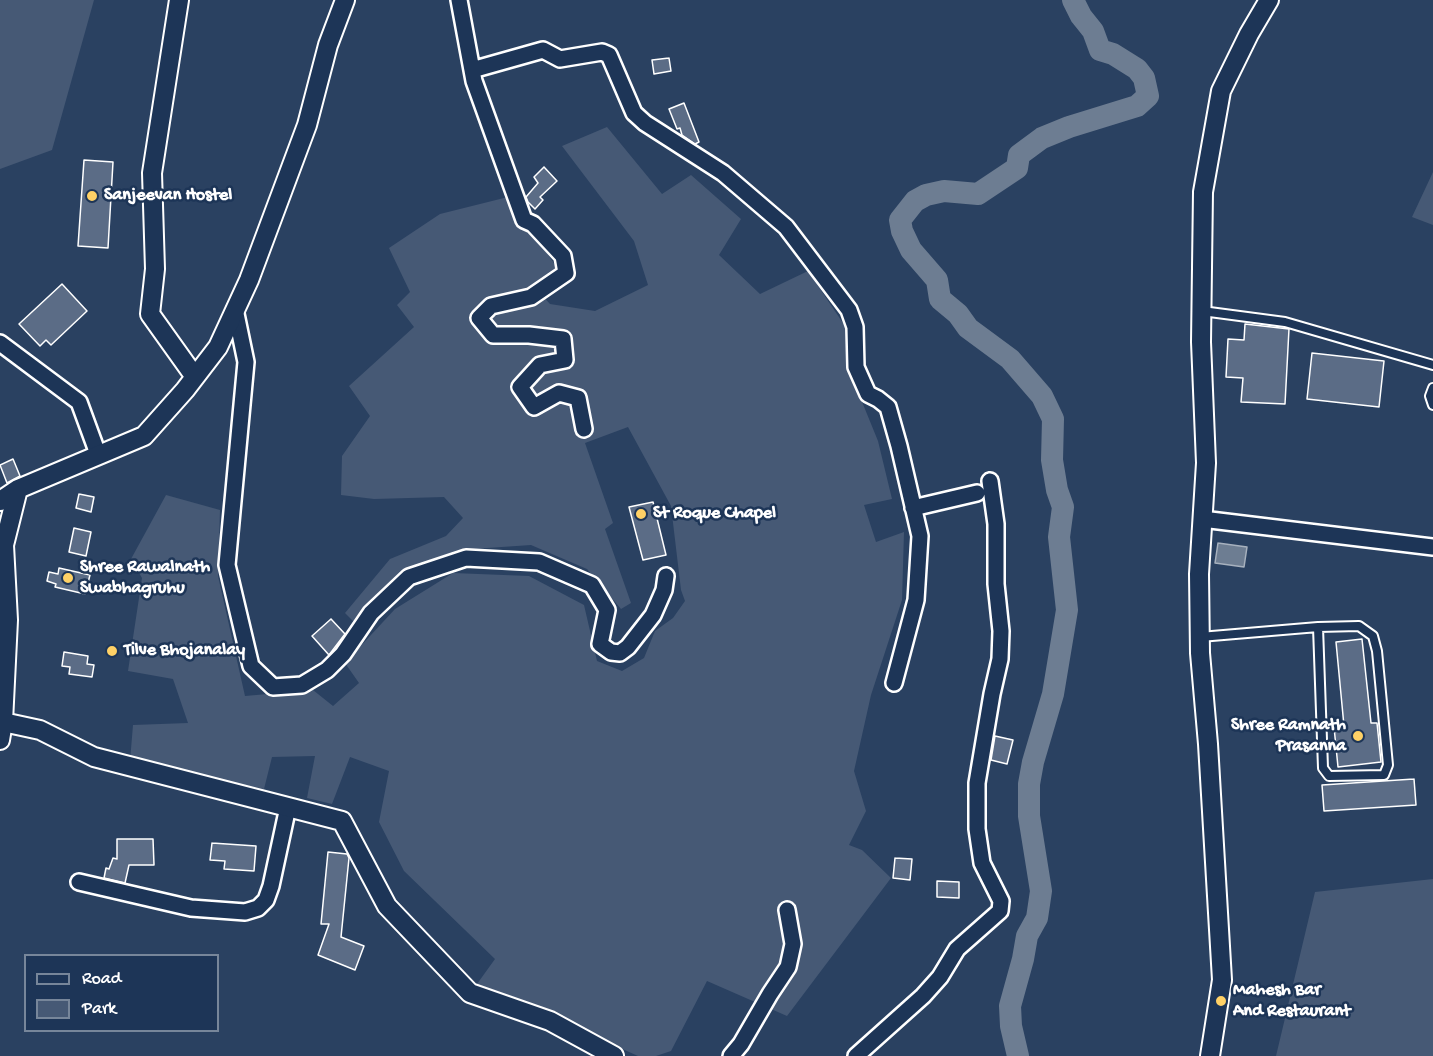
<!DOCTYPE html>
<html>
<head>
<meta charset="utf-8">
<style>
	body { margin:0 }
	#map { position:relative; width:1433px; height:1056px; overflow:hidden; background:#2a4161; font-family:"Gochi Hand",sans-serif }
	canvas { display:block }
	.legend { position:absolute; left:24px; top:954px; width:195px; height:78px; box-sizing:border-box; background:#1d3557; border:2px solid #77869a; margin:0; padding:8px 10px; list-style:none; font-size:18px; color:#fff }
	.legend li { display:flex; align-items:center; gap:12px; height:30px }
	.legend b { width:30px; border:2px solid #77869a }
</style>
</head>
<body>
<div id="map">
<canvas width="1433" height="1056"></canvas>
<ul class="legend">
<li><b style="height:8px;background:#1d3557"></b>Road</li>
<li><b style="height:16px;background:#465975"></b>Park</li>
</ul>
</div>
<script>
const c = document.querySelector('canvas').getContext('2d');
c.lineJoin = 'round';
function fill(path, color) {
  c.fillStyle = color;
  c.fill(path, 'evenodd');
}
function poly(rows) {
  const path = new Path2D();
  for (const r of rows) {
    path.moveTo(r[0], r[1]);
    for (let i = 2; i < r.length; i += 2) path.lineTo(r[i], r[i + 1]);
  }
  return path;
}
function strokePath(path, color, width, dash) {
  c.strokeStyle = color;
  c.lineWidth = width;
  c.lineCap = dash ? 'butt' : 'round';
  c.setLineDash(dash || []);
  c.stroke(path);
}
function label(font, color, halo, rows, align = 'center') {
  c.font = font + ' "Gochi Hand",sans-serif';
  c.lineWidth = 5;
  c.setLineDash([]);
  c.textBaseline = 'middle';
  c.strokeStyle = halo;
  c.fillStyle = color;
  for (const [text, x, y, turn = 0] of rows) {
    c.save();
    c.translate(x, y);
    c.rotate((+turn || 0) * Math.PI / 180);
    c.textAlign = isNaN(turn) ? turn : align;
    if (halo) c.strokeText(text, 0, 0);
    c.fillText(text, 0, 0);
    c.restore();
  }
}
fill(poly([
	[0,0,94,0,52,150,0,169],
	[607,127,662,194,691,175,741,219,719,255,760,294,808,271,847,329,856,387,878,441,892,499,864,505,876,542,904,532,902,600,871,695,854,771,866,811,849,845,862,850,891,878,787,1016,707,981,671,1051,656,1056,638,1056,477,984,495,959,404,871,379,822,389,771,350,757,332,804,307,798,315,756,272,757,264,789,130,761,133,725,188,723,173,679,128,671,142,578,131,559,166,495,220,510,218,576,245,696,313,690,333,706,359,683,345,663,395,609,453,573,529,576,584,605,597,661,622,671,644,658,655,631,673,618,685,601,681,590,671,506,628,427,585,443,613,523,605,529,631,603,621,609,587,569,531,545,458,550,406,569,356,624,345,613,390,559,446,536,463,518,444,497,374,499,341,495,342,456,370,416,349,386,414,327,397,305,410,292,389,248,440,214,508,197,558,269,537,290,550,304,595,311,648,285,634,241,562,146],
	[1433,172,1433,225,1412,217],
	[1433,879,1433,1056,1276,1056,1315,892]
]), '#465975');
const water = poly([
	[1218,543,1247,547,1244,567,1215,563,1218,543]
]);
fill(water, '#6d7d92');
strokePath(water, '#a7b1be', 1.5);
strokePath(poly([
	[1018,1056,1011,1026,1010,1006,1023,959,1027,936,1037,918,1041,891,1029,816,1029,784,1033,762,1053,694,1067,610,1059,537,1063,507,1057,490,1052,460,1053,419,1042,396,1010,359,968,328,958,314,940,299,937,280,911,250,902,231,900,220,915,201,926,195,944,191,978,194,1017,168,1019,155,1042,138,1069,127,1137,106,1148,96,1144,78,1137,69,1113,54,1100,50,1093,31,1081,16,1073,0]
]), '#6d7d92', 22);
const building = poly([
	[669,58,671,71,654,74,652,60,669,58],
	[684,103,699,142,695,144,682,135,680,128,677,129,669,109,684,103],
	[84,160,113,162,108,248,78,246,84,160],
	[544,167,557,181,540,197,543,200,535,209,528,202,526,197,538,183,534,177,544,167],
	[62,284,87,311,51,345,46,340,40,346,19,324,62,284],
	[1245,324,1289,329,1285,404,1241,402,1243,378,1226,377,1228,339,1244,340,1245,324],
	[1312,353,1384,361,1379,407,1307,399,1312,353],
	[13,459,20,476,7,483,0,465,13,459],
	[79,494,94,497,91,512,76,508,79,494],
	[653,502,666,555,643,560,629,507,653,502],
	[74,528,91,532,86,556,69,552,74,528],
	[59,568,90,575,85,594,55,587,56,584,47,581,49,572,58,574,59,568],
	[331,619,345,634,329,655,312,636,331,619],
	[1362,639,1371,723,1377,723,1381,762,1338,767,1334,727,1344,726,1336,642,1362,639],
	[64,652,88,656,87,664,94,665,92,677,69,674,70,667,62,666,64,652],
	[995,736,1013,740,1007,764,991,760,995,736],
	[1414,779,1416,805,1324,811,1322,785,1414,779],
	[117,839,153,839,154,865,129,865,125,883,104,878,106,868,109,869,113,858,117,859,117,839],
	[212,843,256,846,254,871,224,869,225,861,210,860,212,843],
	[328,852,347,854,349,858,341,937,364,946,355,970,318,955,329,924,321,924,328,852],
	[895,858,912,859,910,880,893,878,895,858],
	[937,881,959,882,959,898,937,897,937,881]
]);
fill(building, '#5b6c86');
strokePath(building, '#fff', 1.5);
const service = poly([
	[1202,311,1285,322,1433,365],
	[1433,388,1430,396,1433,405],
	[1200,637,1318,627,1359,626,1373,636,1377,651,1388,765,1384,775,1329,776,1323,768,1318,627]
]);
const minor = poly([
	[459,0,474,81,524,220,533,224,563,256,566,273,531,297,491,306,479,318,493,335,529,335,563,339,565,360,540,365,520,387,534,407,559,393,578,398,584,429],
	[472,70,543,50,560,59,602,52,609,55,634,113,645,123,723,173,786,227,849,310,855,327,856,367,868,394,878,399,888,407,899,446,920,536,916,600,894,683],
	[235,309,246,362,227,565,251,666,273,687,302,685,327,670,343,654,371,613,409,577,466,558,539,562,592,585,607,610,600,644,611,652,620,653,628,647,653,615,664,590,666,576],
	[0,343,79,402,98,454],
	[913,508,977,493],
	[1202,519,1433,547],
	[79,882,191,908,245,912,258,908,266,900,271,886,288,807],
	[731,1056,741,1044,770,994,788,967,793,944,787,910],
	[856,1056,923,996,940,977,957,949,1000,911,1001,901,982,863,977,829,977,783,992,694,1000,659,1001,631,996,584,996,524,990,481]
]);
const tertiary = poly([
	[179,0,152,173,155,269,150,314,195,377],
	[0,501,18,489,144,436,185,390,218,347,249,280,307,125,328,45,345,0],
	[3,722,40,730,94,757,342,821,387,906,470,993,550,1021,614,1056],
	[0,740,3,722,8,620,4,545,18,489],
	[1210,1056,1222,980,1208,744,1200,653,1199,574,1206,463,1201,342,1203,192,1221,91,1249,34,1269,0]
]);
strokePath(service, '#fff', 12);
strokePath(minor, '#fff', 20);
strokePath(tertiary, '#fff', 22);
strokePath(service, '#1d3557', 8);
strokePath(minor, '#1d3557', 15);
strokePath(tertiary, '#1d3557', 18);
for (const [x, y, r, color] of [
	[92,196,6,"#ffd166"],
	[641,514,6,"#ffd166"],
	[68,578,6,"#ffd166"],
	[112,651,6,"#ffd166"],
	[1358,736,6,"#ffd166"],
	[1221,1001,6,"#ffd166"]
]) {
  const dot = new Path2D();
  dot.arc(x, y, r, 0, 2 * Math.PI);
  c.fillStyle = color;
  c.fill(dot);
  strokePath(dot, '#1d3557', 2);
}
label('bold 18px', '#fff', '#1d3557', [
	["Sanjeevan Hostel",104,196],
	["St Roque Chapel",653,514],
	["Shree Rawalnath",80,568],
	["Swabhagruhu",80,589],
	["Tilve Bhojanalay",124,651],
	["Shree Ramnath",1346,726,"right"],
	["Prasanna",1346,747,"right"],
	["Mahesh Bar",1233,991],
	["And Restaurant",1233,1012]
], 'left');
</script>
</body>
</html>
